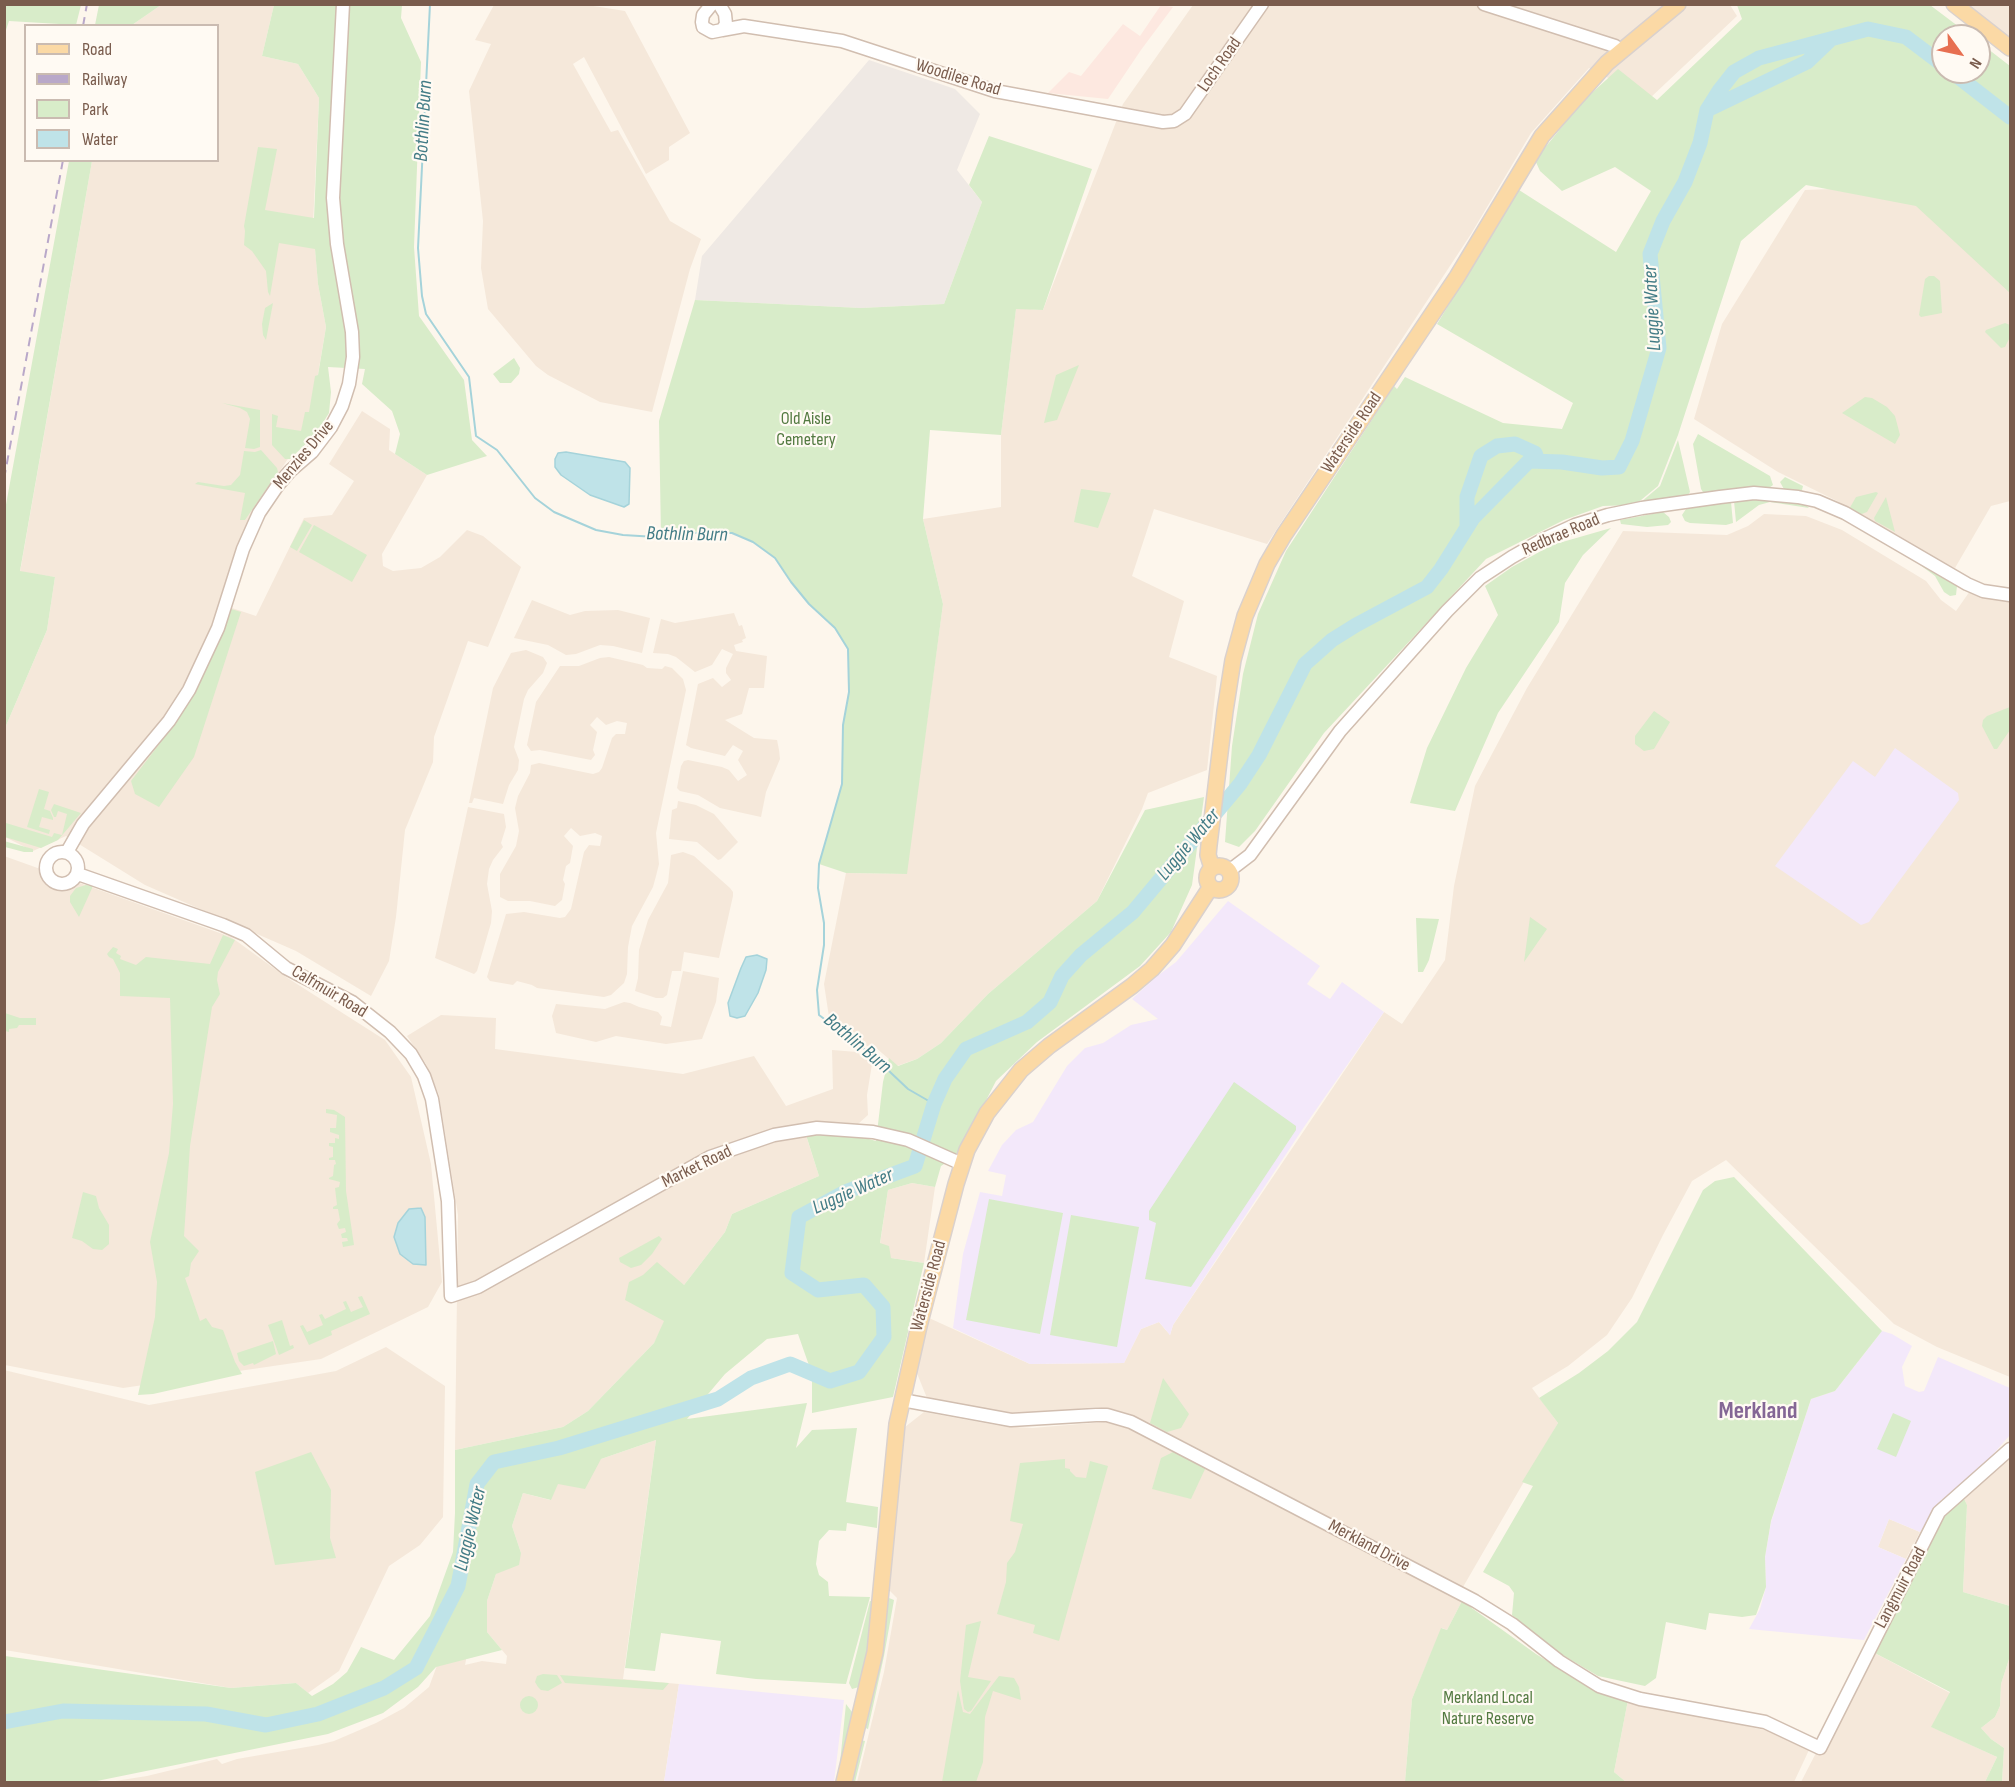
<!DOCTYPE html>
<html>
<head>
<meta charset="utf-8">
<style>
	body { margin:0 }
	#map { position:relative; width:2015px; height:1787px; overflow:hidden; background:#fdf6ec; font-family:"Sofia Sans Condensed",sans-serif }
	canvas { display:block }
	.frame { position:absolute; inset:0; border:6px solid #7a5c4d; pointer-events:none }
	.legend { position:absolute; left:24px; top:24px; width:195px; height:138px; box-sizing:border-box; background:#fffaf3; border:2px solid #cabbb1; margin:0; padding:8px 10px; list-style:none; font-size:18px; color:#7a5c4d }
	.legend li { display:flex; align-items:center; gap:12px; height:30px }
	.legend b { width:30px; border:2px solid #cabbb1 }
	.north { position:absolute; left:1931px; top:24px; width:60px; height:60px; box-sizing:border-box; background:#fffaf3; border:2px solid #cabbb1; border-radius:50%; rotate:123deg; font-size:16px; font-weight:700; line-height:24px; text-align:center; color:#7a5c4d }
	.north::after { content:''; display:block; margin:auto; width:21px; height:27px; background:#e76f51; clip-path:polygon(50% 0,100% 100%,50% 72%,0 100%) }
</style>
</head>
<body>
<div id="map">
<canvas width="2015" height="1787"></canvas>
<div class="frame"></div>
<ul class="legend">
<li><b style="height:8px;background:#fbd9a5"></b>Road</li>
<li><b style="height:8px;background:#b9a8c9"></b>Railway</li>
<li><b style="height:16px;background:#d8ecc9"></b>Park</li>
<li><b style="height:16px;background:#bfe3e8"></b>Water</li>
</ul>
<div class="north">N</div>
</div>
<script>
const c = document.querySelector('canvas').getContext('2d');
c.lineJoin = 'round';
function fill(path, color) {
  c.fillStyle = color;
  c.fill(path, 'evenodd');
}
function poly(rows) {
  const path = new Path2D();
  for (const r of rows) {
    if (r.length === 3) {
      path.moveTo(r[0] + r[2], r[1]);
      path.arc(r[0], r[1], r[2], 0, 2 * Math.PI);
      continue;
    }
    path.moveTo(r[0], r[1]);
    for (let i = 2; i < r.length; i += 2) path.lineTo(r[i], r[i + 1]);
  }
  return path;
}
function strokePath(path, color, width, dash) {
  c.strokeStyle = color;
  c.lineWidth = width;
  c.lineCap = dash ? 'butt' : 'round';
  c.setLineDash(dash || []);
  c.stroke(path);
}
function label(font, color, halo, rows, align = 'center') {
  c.font = font + ' "Sofia Sans Condensed",sans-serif';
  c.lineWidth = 4.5;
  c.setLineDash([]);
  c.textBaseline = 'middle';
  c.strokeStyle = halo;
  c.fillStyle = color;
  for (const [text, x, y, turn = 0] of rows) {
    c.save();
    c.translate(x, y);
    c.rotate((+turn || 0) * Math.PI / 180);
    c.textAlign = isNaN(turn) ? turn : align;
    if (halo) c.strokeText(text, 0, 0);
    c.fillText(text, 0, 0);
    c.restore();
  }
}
fill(poly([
	[161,5,274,5,262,56,298,64,319,98,313,224,318,284,326,327,309,427,262,498,223,605,256,616,304,518,332,515,354,481,329,464,362,411,390,429,389,450,427,475,382,554,383,566,393,571,421,568,440,557,467,530,483,536,521,567,488,647,468,641,434,737,433,762,405,830,396,917,389,961,371,996,296,951,145,885,66,836,33,851,5,837,5,728,47,630,55,577,20,572,92,161,218,160,218,26,132,25],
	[494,5,587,5,625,11,690,133,669,147,669,160,646,174,584,57,573,64,611,132,618,130,670,221,701,239,690,269,652,412,600,402,548,375,536,366,488,309,481,268,483,221,469,91,491,44,475,40],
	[1193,5,1730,5,1737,16,1649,99,1589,68,1531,133,1471,234,1267,544,1154,509,1132,576,1184,601,1169,657,1217,676,1207,770,1148,793,1142,809,1097,901,988,994,941,1043,917,1059,897,1066,875,1047,867,1046,829,1017,824,984,846,873,906,874,943,604,923,519,1001,507,1001,435,1016,308,1043,310,1123,104],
	[1967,5,2010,5,2010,39],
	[1857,188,1917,204,2010,281,2010,501,1991,506,1955,568,1905,546,1837,501,1778,472,1694,419,1722,324,1805,190],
	[1764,514,1806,516,1842,530,1926,581,1941,600,1956,611,1970,591,2010,598,2010,1377,1937,1347,1894,1324,1726,1160,1692,1181,1663,1235,1632,1298,1607,1335,1568,1366,1532,1388,1558,1423,1463,1587,1147,1422,1117,1411,1096,1407,1030,1414,1003,1413,927,1398,916,1371,929,1318,1030,1364,1124,1363,1141,1329,1159,1322,1170,1335,1173,1325,1384,1012,1402,1024,1445,960,1454,886,1475,786,1527,688,1623,531,1727,535,1748,526],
	[532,600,570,615,585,611,618,610,650,618,642,653,613,646,600,645,576,654,566,655,548,645,514,638],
	[734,613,739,626,742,625,746,638,742,640,743,642,734,645,736,651,767,656,764,688,749,688,742,714,725,720,754,738,777,740,779,750,780,759,766,792,761,817,720,808,698,795,680,791,677,788,681,766,684,761,688,760,722,767,729,770,738,781,747,775,738,760,743,751,733,745,725,756,691,748,686,745,698,684,713,678,722,687,731,680,726,673,726,668,733,654,722,649,712,665,695,672,676,657,668,654,653,653,661,619,675,623],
	[526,650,543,657,547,663,543,673,528,690,524,699,514,747,519,760,518,770,509,785,503,804,474,798,472,803,469,803,493,688,511,653],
	[609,657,643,665,647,668,662,669,665,666,672,668,683,679,686,690,656,833,659,864,656,876,653,887,632,926,628,947,627,974,624,983,611,995,604,997,537,988,532,985,517,981,513,985,490,981,487,977,506,914,524,912,560,918,565,917,571,909,584,852,589,845,600,846,602,836,595,833,580,836,571,828,564,836,573,846,570,863,566,866,563,880,565,884,562,900,555,906,530,901,508,901,500,897,500,874,516,846,519,831,515,808,518,796,530,773,531,765,539,763,593,774,599,772,602,768,612,738,616,734,625,734,627,723,617,721,606,725,597,717,590,725,597,732,593,750,595,755,591,760,540,750,531,751,527,745,536,702,560,666,579,666,600,658],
	[678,801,696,805,714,814,738,842,721,859,718,860,697,842,669,839,672,810,677,808],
	[468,807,504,814,506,827,501,843,503,847,493,860,489,869,487,884,492,911,491,923,477,971,474,974,435,958],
	[683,852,694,856,730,888,733,892,733,896,719,958,684,952,681,971,672,971,667,995,663,998,656,998,635,991,638,978,639,950,648,920,668,883,671,855],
	[4,856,231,937,286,977,385,1040,411,1077,431,1164,442,1282,428,1307,321,1359,123,1388,5,1365],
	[683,971,719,978,716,1002,702,1039,666,1044,616,1036,596,1042,556,1033,552,1016,556,1004,605,1009,624,1002,630,1003,639,1007,658,1012,662,1017,660,1025,671,1027],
	[441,1015,496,1018,495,1049,683,1074,754,1056,786,1106,833,1089,832,1050,857,1052,872,1064,867,1095,868,1115,858,1124,837,1122,802,1123,819,1176,732,1214,725,1232,684,1285,654,1343,588,1411,563,1427,455,1450,458,1215,439,1095,426,1064,407,1036],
	[912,1183,935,1187,924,1263,891,1258,880,1244,888,1190],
	[386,1347,445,1386,443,1517,420,1545,389,1566,339,1671,308,1693,296,1683,231,1688,5,1650,4,1370,149,1405,336,1371],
	[924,1412,1001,1426,1032,1428,1105,1422,1117,1424,1145,1436,1462,1601,1447,1630,1442,1628,1412,1699,1405,1782,857,1782,884,1672,897,1598,889,1590,895,1507,905,1427],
	[656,1440,623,1679,679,1684,664,1782,109,1782,147,1776,217,1759,222,1764,237,1759,318,1745,334,1741,376,1723,404,1708,429,1687,452,1625,471,1634,465,1665,482,1661,506,1664,507,1656,487,1632,487,1601,496,1574,521,1553,512,1526,523,1493,550,1500,557,1484,601,1459],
	[2010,1449,2010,1606,1963,1592,1967,1505,1961,1492],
	[1889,1519,1920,1532,1906,1559,1878,1547],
	[1869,1650,1950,1693,1932,1727,1997,1757,1985,1782,1801,1782],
	[2010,1656,2010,1782,2002,1782,2004,1748,1991,1739,1981,1728,1995,1717,2000,1706,2001,1684],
	[1628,1700,1773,1732,1809,1750,1794,1782,1626,1782,1614,1772]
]), '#f5e8da');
fill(poly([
	[1161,5,1173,7,1141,50,1108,99,1048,93,1069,72,1081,76,1123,24,1140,36]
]), '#fde8e0');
fill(poly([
	[869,60,955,89,980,114,957,170,982,202,944,304,861,308,695,300,702,256]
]), '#efe9e4');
fill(poly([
	[1895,748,1958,793,1959,800,1869,922,1861,925,1775,866,1853,761,1875,777],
	[1228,901,1320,966,1307,984,1330,999,1342,982,1384,1012,1304,1127,1173,1325,1170,1335,1159,1322,1141,1329,1124,1363,1030,1364,953,1328,963,1254,980,1192,1002,1196,1006,1175,988,1171,1002,1145,1016,1130,1033,1122,1067,1066,1085,1048,1103,1043,1131,1025,1158,1019,1132,999,1156,977,1176,962],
	[1882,1331,1892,1334,1912,1346,1902,1367,1905,1386,1919,1392,1924,1391,1938,1357,2010,1388,2010,1435,1989,1459,1944,1500,1942,1499,1920,1532,1889,1519,1878,1547,1906,1559,1864,1640,1749,1629,1760,1609,1766,1587,1765,1557,1771,1522,1811,1399,1835,1391],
	[679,1684,844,1700,834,1782,664,1782]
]), '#f3e8fa');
fill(poly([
	[5,4,81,4,81,5,76,25,9,21,5,33],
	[99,5,99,4,161,5,132,25,95,25],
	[274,5,402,5,401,18,421,62,414,247,419,316,464,380,472,440,487,456,427,475,395,454,400,434,392,411,362,384,365,369,328,367,331,392,329,413,316,434,290,459,285,459,272,445,272,414,278,416,276,427,301,431,305,412,309,412,315,376,318,375,326,327,318,284,315,249,279,243,270,296,268,292,266,271,252,251,244,245,245,231,244,226,258,147,277,149,265,210,314,218,319,98,298,64,262,56],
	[1737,5,1930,5,1971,36,1943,36,1943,72,1979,72,1979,42,2010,66,2010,293,1916,206,1806,185,1741,241,1678,435,1658,486,1635,505,1603,506,1564,520,1486,559,1324,733,1255,831,1239,847,1225,842,1232,746,1243,674,1258,614,1286,551,1394,386,1397,389,1405,377,1503,423,1562,429,1573,403,1437,324,1519,190,1616,252,1651,191,1615,167,1562,191,1540,171,1535,160,1582,102,1618,69,1657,100,1742,19],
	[989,136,1092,169,1043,310,1016,309,1001,435,930,430,923,519,943,604,907,874,846,873,819,864,842,784,843,725,849,692,848,649,835,628,809,604,791,582,775,558,753,542,732,533,694,533,661,536,659,421,695,300,861,308,944,304,982,202,969,185],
	[69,161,92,161,20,571,55,577,47,630,5,728,5,510],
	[1929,276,1934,276,1940,281,1942,313,1921,317,1919,315,1925,279],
	[273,303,266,340,263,335,262,324,265,308],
	[2005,323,2010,325,2010,337,2005,347,2001,348,1985,332,1986,330],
	[514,358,520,368,519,374,511,383,500,383,493,374],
	[1079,365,1057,420,1044,423,1056,375],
	[1865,397,1872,398,1887,407,1895,416,1900,435,1895,444,1842,413],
	[222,403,260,410,260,447,254,449,245,448,250,419,247,412,240,408],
	[1698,434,1770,476,1773,485,1769,488,1703,492,1701,489,1693,444],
	[1678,440,1690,492,1687,496,1641,502,1660,486],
	[261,450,277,468,278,472,245,520,240,520,245,493,195,484,198,482,224,486,231,485,240,475,244,451,255,452],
	[1785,477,1803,486,1801,494,1785,491,1780,482],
	[1081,489,1111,493,1098,528,1074,522],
	[1876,492,1878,493,1867,512,1859,515,1848,511,1856,497],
	[1886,497,1895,532,1875,521,1874,518],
	[1764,499,1791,502,1806,505,1809,508,1770,502,1759,505,1736,522,1734,501],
	[1731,502,1733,523,1726,525,1690,523,1685,521,1682,515,1686,509,1690,507],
	[1663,512,1669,517,1671,522,1668,525,1647,527,1621,524,1620,520],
	[304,520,312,525,297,551,290,547],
	[314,525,367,555,352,582,299,552],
	[1611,528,1583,555,1565,583,1559,622,1498,713,1455,811,1410,803,1427,748,1466,668,1498,615,1485,586,1512,567,1552,545],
	[1912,559,1957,586,1956,595,1950,596,1944,592,1935,576],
	[228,608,241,612,194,757,159,807,135,794,131,781,170,730,194,691],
	[2010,707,2010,730,1997,749,1994,749,1982,726,1983,720,1987,716],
	[1654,711,1670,722,1654,749,1644,751,1635,744,1635,736],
	[39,789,49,792,44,809,50,811,53,818,53,820,42,817,39,827,50,830,49,834,27,827],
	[1204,797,1192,885,1171,932,1140,966,1037,1042,996,1081,958,1155,941,1166,935,1187,912,1183,888,1190,880,1243,889,1246,891,1258,924,1263,893,1397,812,1413,812,1374,798,1334,767,1339,725,1374,687,1419,807,1403,796,1448,812,1430,857,1428,846,1502,878,1507,877,1528,847,1523,846,1531,829,1530,819,1541,816,1564,819,1575,828,1582,829,1596,870,1597,846,1684,756,1679,716,1674,721,1641,661,1633,655,1671,625,1668,656,1440,601,1459,585,1489,558,1484,551,1500,523,1493,512,1526,521,1553,519,1565,496,1574,487,1601,487,1632,502,1650,436,1667,418,1687,383,1713,328,1734,92,1782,5,1782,5,1656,231,1688,296,1683,312,1696,333,1684,347,1672,361,1647,394,1660,430,1616,453,1552,455,1513,455,1450,563,1427,588,1411,654,1343,664,1321,625,1300,629,1282,643,1275,657,1262,684,1285,725,1232,732,1214,819,1176,806,1135,858,1136,876,1141,883,1082,889,1058,898,1066,917,1059,941,1043,988,994,1097,901,1145,810],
	[54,804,81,813,58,840,41,848,5,837,6,823,52,837,54,833,62,835,67,814,58,811,56,817,54,817,51,810],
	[4,841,33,849,33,852,24,852,5,847],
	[86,885,93,886,79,917,70,902,70,896,76,888],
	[1530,917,1547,929,1524,962],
	[1416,918,1439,919,1429,960,1423,972,1418,972],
	[223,935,235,940,218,972,217,980,220,994,212,1007,190,1146,184,1236,199,1251,191,1263,189,1276,185,1278,200,1321,206,1318,212,1327,223,1330,235,1362,242,1374,153,1394,138,1395,155,1317,157,1282,150,1242,169,1153,173,1104,170,998,120,996,120,973,113,959,109,957,107,954,113,947,118,949,116,953,121,956,120,959,136,965,146,957,210,964],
	[5,1013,20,1018,36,1018,36,1025,19,1025,17,1028,9,1029,9,1032,5,1031],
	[1234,1082,1296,1126,1296,1130,1191,1287,1145,1279,1156,1223,1149,1220,1149,1211],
	[326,1109,334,1110,345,1117,346,1191,354,1245,343,1247,342,1242,348,1241,347,1238,342,1238,341,1234,346,1232,345,1228,339,1229,337,1224,340,1220,338,1209,333,1209,333,1207,337,1205,335,1188,339,1187,340,1182,329,1179,329,1178,333,1176,334,1165,336,1164,335,1160,329,1160,329,1158,333,1157,333,1147,329,1146,329,1143,335,1143,335,1138,339,1139,339,1135,330,1132,330,1128,336,1128,337,1115,326,1113],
	[1734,1177,1882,1331,1835,1391,1811,1399,1771,1521,1765,1557,1766,1587,1756,1615,1742,1617,1709,1613,1706,1630,1666,1622,1656,1678,1645,1686,1598,1676,1556,1651,1512,1615,1514,1593,1509,1586,1483,1572,1533,1486,1522,1482,1558,1423,1539,1398,1579,1373,1608,1351,1637,1322,1703,1190,1715,1181],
	[83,1192,96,1196,99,1208,109,1225,109,1244,102,1250,93,1249,82,1241,72,1238],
	[989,1199,1063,1213,1040,1334,966,1320],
	[1071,1215,1139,1227,1117,1347,1050,1335],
	[659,1236,662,1239,652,1254,641,1265,631,1268,620,1262,619,1258],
	[362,1296,370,1314,331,1331,332,1335,309,1345,300,1326,303,1325,307,1332,323,1325,319,1315,322,1314,325,1319,346,1309,343,1302,346,1301,351,1312,363,1307,358,1297],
	[282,1320,290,1346,293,1345,294,1348,279,1355,268,1325],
	[273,1341,276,1354,254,1365,253,1363,244,1366,239,1361,237,1353],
	[1163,1378,1189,1414,1181,1428,1167,1432,1150,1423],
	[1893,1413,1911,1421,1896,1457,1877,1449],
	[1175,1451,1206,1467,1191,1499,1152,1489,1161,1458],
	[311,1452,331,1490,330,1538,336,1558,275,1565,255,1472],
	[1065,1459,1065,1468,1070,1469,1070,1471,1076,1477,1086,1478,1090,1461,1108,1466,1059,1641,1033,1633,1035,1625,997,1614,1006,1582,1007,1563,1015,1552,1023,1524,1010,1521,1020,1463],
	[1961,1492,1967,1505,1963,1592,2010,1606,2010,1656,2001,1684,2000,1706,1995,1717,1981,1728,1991,1739,2004,1748,2002,1782,1985,1782,1997,1757,1931,1727,1950,1692,1869,1650,1932,1524],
	[889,1598,894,1600,884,1656,868,1729,863,1727,885,1610,887,1610],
	[870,1601,874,1602,873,1635,859,1687,852,1689,849,1683],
	[1462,1601,1536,1654,1598,1693,1628,1700,1614,1772,1626,1782,1405,1782,1412,1699,1441,1628,1447,1630],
	[981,1621,968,1677,991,1681,971,1711,968,1712,964,1709,960,1681,966,1625],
	[543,1674,557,1675,562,1683,548,1691,541,1690,538,1687,535,1682,537,1676],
	[560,1675,669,1683,663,1690,565,1683],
	[999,1676,1014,1678,1019,1687,1021,1700,993,1691,985,1717,983,1762,976,1782,942,1782,958,1690,963,1712,970,1714],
	[529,1705,9],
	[846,1704,852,1712,853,1721,838,1782],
	[860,1740,865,1741,855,1782,850,1782]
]), '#d8ecc9');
const water = poly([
	[566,452,625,462,630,468,629,504,624,507,590,495,561,475,555,467,555,459,558,453,566,452],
	[757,955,767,959,766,970,758,993,745,1016,737,1018,730,1016,728,1003,741,968,746,957,757,955],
	[421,1208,425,1217,426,1265,413,1264,400,1254,394,1237,398,1223,409,1209,421,1208]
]);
fill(water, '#bfe3e8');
strokePath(water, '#a5d3da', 1.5);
strokePath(poly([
	[430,4,418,248,422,296,426,314,469,377,476,436,497,450,535,498,554,512,596,530,623,535,656,537,694,533,732,533,753,542,775,558,791,582,809,604,835,628,848,649,849,692,843,725,842,784,819,864,818,888,824,923,824,945,817,990,819,1015,871,1054,908,1089,934,1104]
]), '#a5d3da', 2);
strokePath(poly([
	[1952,72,2010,117],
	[1707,110,1807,62,1829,41],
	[1467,527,1467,497,1481,456,1497,446,1515,444,1535,453,1538,461],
	[4,1722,63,1711,206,1714,266,1725,318,1714,384,1688,416,1668,458,1586,477,1484,494,1462,559,1448,718,1399,751,1378,790,1364,830,1381,859,1372,884,1337,883,1307,864,1285,818,1290,792,1273,799,1217,845,1192,915,1166,934,1104,945,1079,966,1049,1027,1022,1050,1002,1062,976,1081,955,1133,912,1240,784,1259,755,1305,664,1332,640,1356,625,1427,587,1441,569,1473,518,1529,461,1562,462,1602,468,1619,467,1632,441,1659,348,1650,254,1663,221,1685,182,1700,143,1707,110,1719,91,1734,72,1759,58,1868,29,1906,37,1943,65]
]), '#bfe3e8', 15);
const minor = poly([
	[712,4,703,15,702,22,703,27,712,32,722,30,726,24,725,14,719,4],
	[1484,4,1615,46,1620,51],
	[722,30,744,26,842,41,995,91,1163,122,1174,121,1185,114,1262,4],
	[62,868,16],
	[67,852,83,824,169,721,189,690,218,628,243,549,259,513,278,485,290,471,312,452,331,427,342,406,349,384,353,357,352,332,337,244,333,198,343,4],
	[1229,871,1250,855,1340,731,1447,611,1480,578,1512,557,1542,540,1575,525,1608,515,1642,508,1720,497,1754,493,1798,497,1817,501,1845,513,1967,584,1983,591,2010,595],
	[78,874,223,925,246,935,286,968,352,1002,390,1032,411,1054,424,1076,432,1099,448,1201,451,1296,478,1287,710,1157,774,1135,817,1128,873,1132,908,1140,962,1164],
	[902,1400,1011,1420,1096,1415,1107,1415,1131,1422,1475,1601,1512,1624,1559,1661,1599,1686,1640,1699,1765,1722,1820,1748,1939,1512,2010,1449]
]);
const major = poly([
	[1954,4,2010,48],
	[1219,878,12],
	[1212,868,1208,855,1209,845,1225,711,1233,660,1245,616,1267,564,1284,535,1457,277,1542,136,1607,63,1678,4],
	[844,1782,875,1652,897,1424,919,1326,956,1184,967,1150,987,1113,1021,1070,1049,1046,1132,986,1152,969,1173,945,1210,888]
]);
strokePath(minor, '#d1beb0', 15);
strokePath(major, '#dad1cd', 18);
strokePath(minor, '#fff', 12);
strokePath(major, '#fbd9a5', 15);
strokePath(poly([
	[83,26,87,4],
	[4,479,63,160]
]), '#b9a8c9', 2, [9, 6]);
label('18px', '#7a5c4d', '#fffaf3', [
	["Loch Road",1220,65,-55],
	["Woodilee Road",958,78,17],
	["Waterside Road",1352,433,-56],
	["Menzies Drive",304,455,-50],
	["Redbrae Road",1561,535,-23],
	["Calfmuir Road",329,992,31],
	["Market Road",697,1167,-26],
	["Waterside Road",929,1286,-75],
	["Merkland Drive",1369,1546,28],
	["Langmuir Road",1901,1588,-62]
]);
label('18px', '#537a41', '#fffaf3', [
	["Old Aisle",806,419],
	["Cemetery",806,440],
	["Merkland Local",1488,1698],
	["Nature Reserve",1488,1719]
]);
label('italic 20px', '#437c86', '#fffaf3', [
	["Bothlin Burn",424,121,-87],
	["Luggie Water",1653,308,-93],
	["Bothlin Burn",687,535,1],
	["Luggie Water",1189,845,-50],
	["Bothlin Burn",857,1044,40],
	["Luggie Water",853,1192,-24],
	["Luggie Water",471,1529,-77]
]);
label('bold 24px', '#846695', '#fffaf3', [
	["Merkland",1758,1412]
]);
</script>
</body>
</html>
